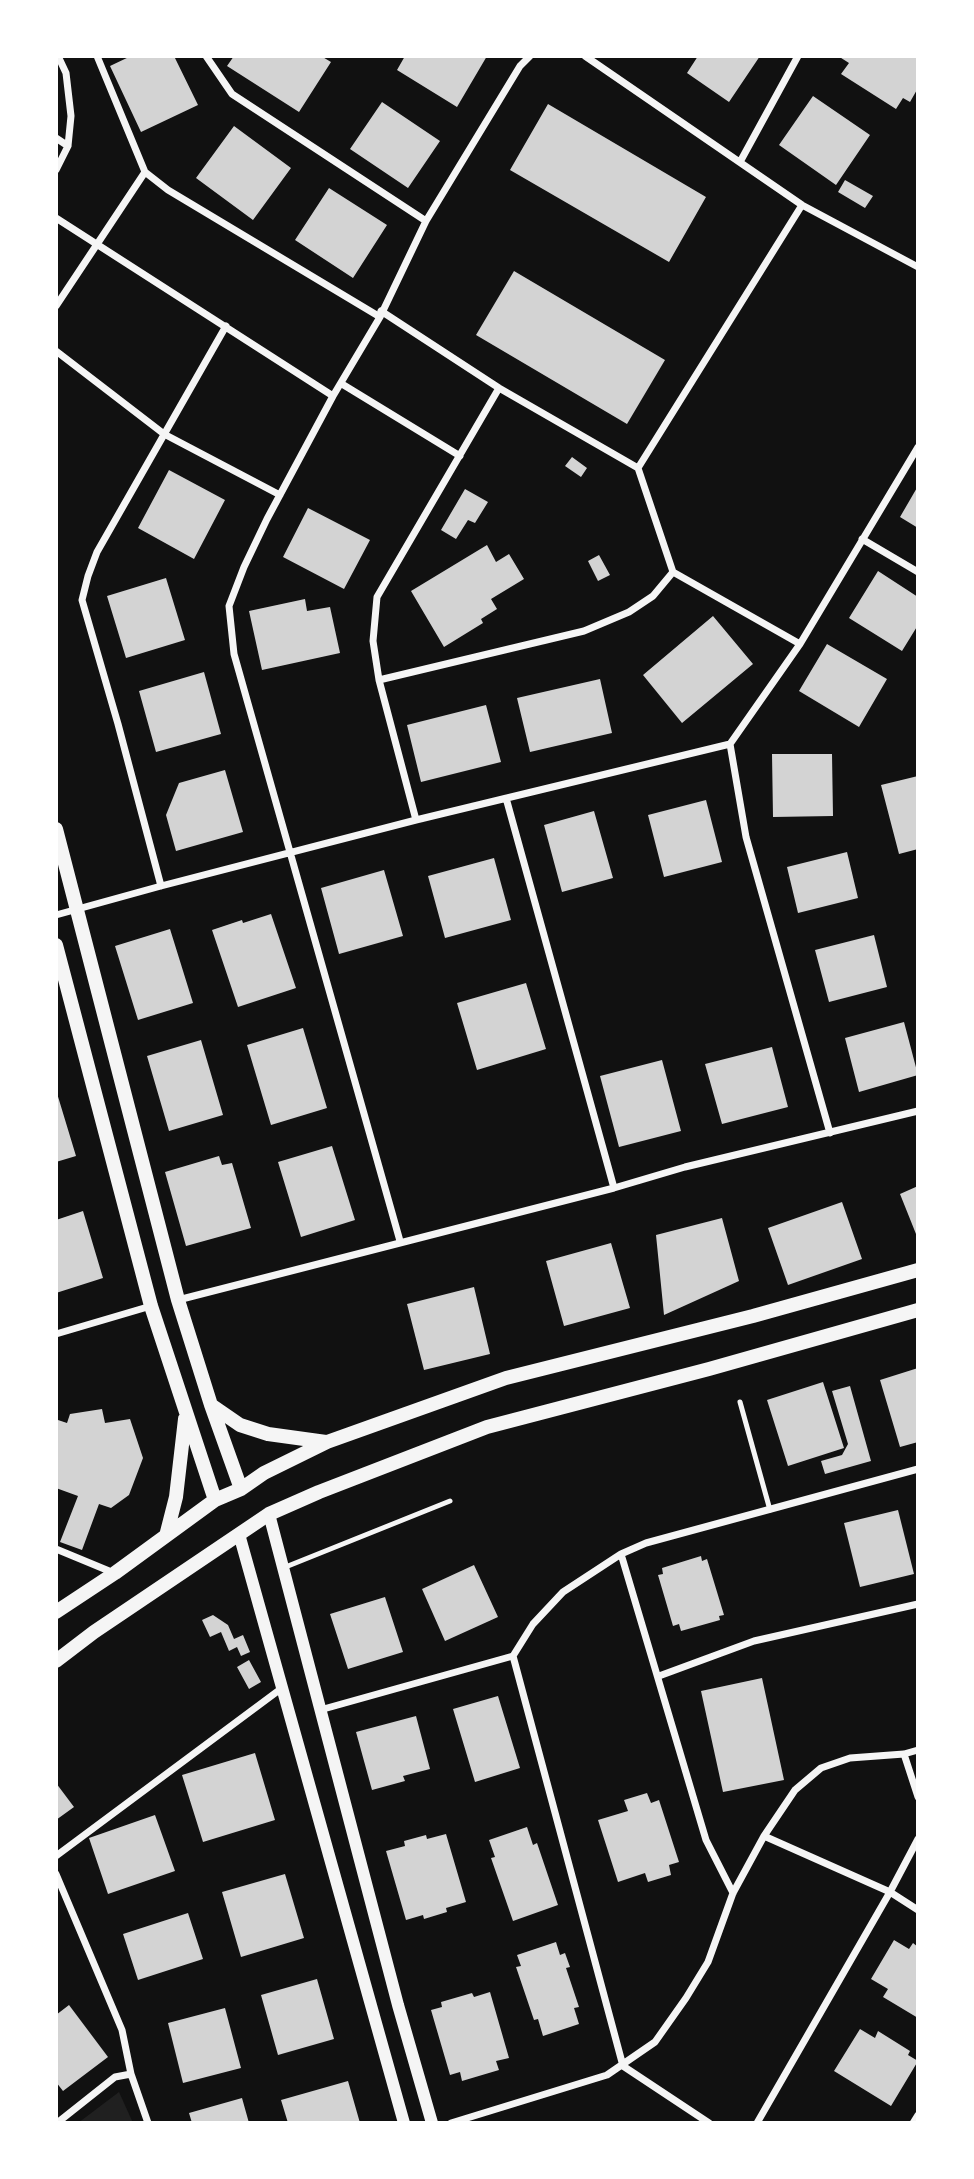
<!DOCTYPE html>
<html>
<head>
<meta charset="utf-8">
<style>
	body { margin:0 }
	#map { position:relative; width:974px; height:2179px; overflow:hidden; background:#111; font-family:"DejaVu Sans",sans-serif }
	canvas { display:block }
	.frame { position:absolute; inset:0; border:58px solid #fff; pointer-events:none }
</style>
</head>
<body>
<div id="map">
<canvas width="974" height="2179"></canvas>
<div class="frame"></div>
</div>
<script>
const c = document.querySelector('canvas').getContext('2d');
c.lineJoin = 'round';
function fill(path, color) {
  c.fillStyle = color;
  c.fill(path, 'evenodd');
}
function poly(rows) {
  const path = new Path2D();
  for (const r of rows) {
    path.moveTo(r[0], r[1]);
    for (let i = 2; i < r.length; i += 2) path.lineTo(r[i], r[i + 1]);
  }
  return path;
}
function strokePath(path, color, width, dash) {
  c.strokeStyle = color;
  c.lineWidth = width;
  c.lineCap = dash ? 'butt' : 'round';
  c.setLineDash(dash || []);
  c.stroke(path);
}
fill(poly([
	[119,2092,133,2123,78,2123]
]), '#202020');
fill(poly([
	[131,56,174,56,198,105,141,132,110,66],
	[234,56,321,56,331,62,299,112,227,66],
	[405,56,487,56,457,107,397,70],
	[698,56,760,56,729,102,687,73],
	[838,56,918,56,918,88,910,102,903,98,896,109,841,74,849,63],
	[813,96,870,135,836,185,779,145],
	[382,102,440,141,408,188,350,149],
	[548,104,706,197,669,262,510,170],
	[234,126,291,168,253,220,196,178],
	[845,180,873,196,865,208,838,192],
	[329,188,387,225,353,278,295,240],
	[514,271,665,360,627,424,476,335],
	[572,457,587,468,581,477,565,466],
	[169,470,225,500,194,559,138,528],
	[918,486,918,528,900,517],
	[465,489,488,502,475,523,468,520,456,539,441,530],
	[308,508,370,540,344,589,283,557],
	[487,545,496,562,509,554,524,579,491,599,497,609,481,619,483,623,444,647,411,591],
	[599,555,610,575,598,581,588,561],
	[878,571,918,597,918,625,902,651,849,618],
	[166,578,185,640,126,658,107,596],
	[305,599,307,611,330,607,340,653,262,670,249,611],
	[713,616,753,664,682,723,643,675],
	[827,644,887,679,859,727,799,691],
	[204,672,221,734,156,752,139,691],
	[600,679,612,733,530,752,517,698],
	[486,705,501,762,421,782,407,725],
	[772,754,832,754,833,816,773,817],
	[225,770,243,832,176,851,166,815,179,783],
	[918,776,918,849,899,854,881,785],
	[706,800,722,862,664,877,648,815],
	[594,811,613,878,562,892,544,825],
	[847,852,858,898,798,913,787,867],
	[494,858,511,920,445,938,428,876],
	[384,870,403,936,339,954,321,888],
	[271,914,296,988,238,1007,212,930,242,920,243,923],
	[170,929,193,1003,138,1020,115,946],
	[874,935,887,987,829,1002,815,950],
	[526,983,546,1049,477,1070,457,1003],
	[904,1022,918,1075,859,1092,845,1038],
	[303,1028,327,1108,271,1125,247,1045],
	[201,1040,223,1115,169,1131,147,1056],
	[772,1047,788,1107,722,1124,705,1064],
	[662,1060,681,1131,619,1147,600,1076],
	[56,1090,76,1156,56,1162],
	[332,1146,355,1220,301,1237,278,1162],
	[219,1156,222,1165,232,1163,251,1228,186,1246,165,1172],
	[918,1186,918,1239,900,1194],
	[842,1202,862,1259,788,1285,768,1228],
	[83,1211,103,1278,56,1293,56,1220],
	[722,1218,739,1281,664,1315,656,1235],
	[611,1243,630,1308,564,1326,546,1261],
	[474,1287,490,1354,424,1370,407,1304],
	[918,1368,918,1442,900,1447,880,1380],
	[823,1382,844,1448,788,1466,767,1400],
	[850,1386,871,1461,825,1474,821,1461,842,1455,848,1444,832,1391],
	[102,1409,105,1423,130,1419,143,1458,129,1495,111,1508,99,1504,82,1550,60,1542,78,1496,56,1488,56,1424,58,1420,67,1423,70,1414],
	[898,1510,914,1574,860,1587,844,1523],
	[701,1556,702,1561,707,1559,724,1615,719,1616,720,1620,681,1631,679,1624,673,1626,658,1575,663,1574,662,1568],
	[474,1565,498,1617,445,1641,422,1589],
	[385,1597,403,1652,348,1669,330,1614],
	[213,1615,228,1625,234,1639,243,1635,250,1652,241,1656,237,1647,229,1651,221,1632,210,1637,202,1620],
	[249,1660,261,1682,249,1689,237,1667],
	[762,1678,784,1780,723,1792,701,1691],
	[498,1696,520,1768,475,1782,453,1709],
	[416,1716,430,1769,403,1776,405,1781,372,1790,356,1732],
	[255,1753,275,1820,203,1842,182,1775],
	[56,1783,74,1807,56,1820],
	[647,1793,651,1803,659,1800,679,1862,669,1865,671,1875,648,1882,645,1873,618,1882,598,1820,628,1811,624,1800],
	[155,1815,175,1871,108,1894,89,1838],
	[527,1827,533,1845,537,1843,558,1905,513,1921,491,1858,495,1857,489,1840],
	[446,1834,466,1902,446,1908,447,1912,424,1919,423,1915,406,1920,386,1851,405,1846,404,1841,426,1835,427,1839],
	[285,1874,304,1938,241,1957,222,1892],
	[188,1913,203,1959,138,1980,123,1934],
	[894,1940,909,1949,913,1943,918,1947,918,2018,883,1997,888,1989,871,1979],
	[556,1942,560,1955,565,1953,570,1967,566,1968,579,2007,574,2008,579,2024,543,2036,538,2019,534,2020,516,1967,521,1966,517,1955],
	[317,1979,334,2039,278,2055,261,1995],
	[490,1992,509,2058,496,2061,499,2070,462,2081,460,2072,450,2075,431,2010,442,2007,441,2002,472,1993,474,1997],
	[69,2005,108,2057,63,2091,56,2082,56,2015],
	[225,2008,241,2068,183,2083,168,2023],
	[860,2029,875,2038,878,2031,910,2051,908,2055,918,2061,891,2106,834,2071],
	[348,2081,360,2123,288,2123,281,2100],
	[242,2098,249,2123,192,2123,189,2113]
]), '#d3d3d3');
strokePath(poly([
	[740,1402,770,1510],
	[283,1568,450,1501]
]), '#f5f5f5', 5);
strokePath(poly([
	[97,56,145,172,168,190,380,317],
	[206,56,232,94,426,221],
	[585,56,802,205,918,267],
	[56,138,68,146],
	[740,162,798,56],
	[56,170,68,146,71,116,66,73,58,56],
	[56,218,333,396],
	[56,306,145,172],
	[381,311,499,388,638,468],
	[56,351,164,434,280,495],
	[342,384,460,456],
	[862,539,918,572],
	[800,644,673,572,638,468,802,205],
	[379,680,584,631,629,612,653,596,673,572],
	[730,744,746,837,830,1133],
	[506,798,614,1188],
	[416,820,379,680,373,641,377,597,499,388],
	[161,886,118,724,82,600,88,576,97,552,226,326],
	[56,915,161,886,416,820,730,744,800,644,918,447],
	[400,1241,234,654,229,606,244,567,267,519,333,396,380,317,426,221,520,66,530,56],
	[178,1300,614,1188,685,1167,918,1111],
	[56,1334,151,1306],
	[56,1549,114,1573],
	[621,1554,706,1840,733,1893],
	[513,1656,623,2066,709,2123],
	[659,1676,754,1641,918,1604],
	[320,1710,513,1656,533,1624,563,1592,621,1554,646,1543,918,1469],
	[904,1754,918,1797],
	[764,1836,890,1892,918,1910],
	[56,1856,282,1688],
	[56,1874,122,2030,131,2074,148,2123],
	[57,2123,115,2077,131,2074],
	[451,2123,607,2075,655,2042,686,1998,708,1962,733,1893,764,1836,795,1790,821,1768,850,1758,904,1754,918,1750],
	[757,2123,890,1892,918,1839],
	[913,2123,918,2115]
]), '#f5f5f5', 7);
strokePath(poly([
	[269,1514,398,2005,432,2123],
	[239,1534,404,2123]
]), '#f5f5f5', 12);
strokePath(poly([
	[56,829,178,1300,211,1405,241,1489],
	[56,945,151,1306,215,1500],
	[211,1405,240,1425,268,1434,326,1442],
	[166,1536,176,1497,185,1419],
	[56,1612,115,1573,215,1500,241,1489,264,1473,327,1442,506,1378,753,1316,918,1270],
	[56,1661,94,1632,269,1514,319,1492,487,1427,709,1369,918,1310]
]), '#f5f5f5', 14);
</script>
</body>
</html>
